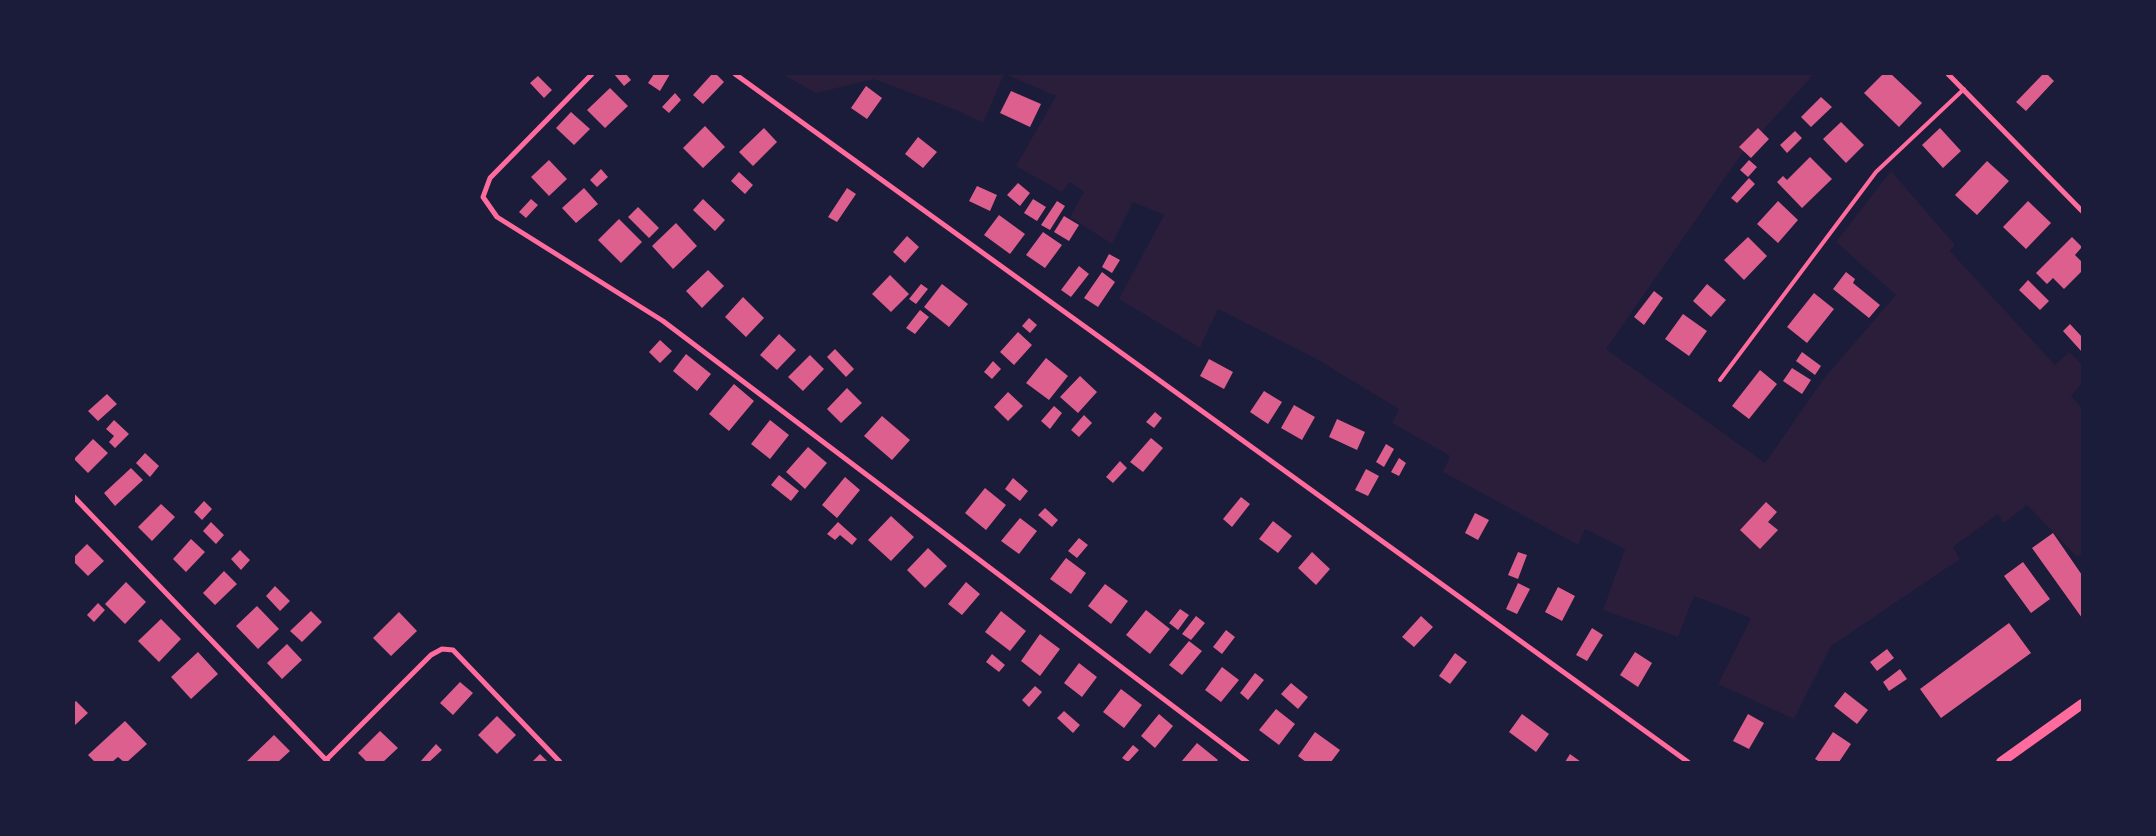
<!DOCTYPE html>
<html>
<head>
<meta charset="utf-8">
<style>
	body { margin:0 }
	#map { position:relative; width:2156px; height:836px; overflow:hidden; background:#1b1b3a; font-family:Literata,serif }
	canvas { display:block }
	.frame { position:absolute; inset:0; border:75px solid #1b1b3a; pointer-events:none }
</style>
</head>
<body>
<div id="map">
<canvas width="2156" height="836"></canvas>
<div class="frame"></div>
</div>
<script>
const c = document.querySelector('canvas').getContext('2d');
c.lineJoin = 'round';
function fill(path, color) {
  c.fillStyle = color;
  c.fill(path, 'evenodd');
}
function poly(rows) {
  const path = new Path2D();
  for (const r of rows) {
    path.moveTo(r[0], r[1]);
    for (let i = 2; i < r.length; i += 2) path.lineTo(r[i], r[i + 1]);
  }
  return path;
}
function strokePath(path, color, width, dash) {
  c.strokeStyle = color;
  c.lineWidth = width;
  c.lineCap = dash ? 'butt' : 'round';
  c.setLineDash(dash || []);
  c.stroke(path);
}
fill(poly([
	[782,74,1004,74,983,123,956,110,874,79,816,93],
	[1005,74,1814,74,1743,152,1606,349,1765,463,1825,377,1896,295,1836,242,1891,171,1955,245,1950,251,2055,365,2069,352,2082,364,2082,383,2071,396,2082,408,2082,554,2077,557,2027,505,2004,523,1998,514,1953,547,1960,559,1831,646,1794,719,1718,684,1751,618,1694,596,1678,637,1603,610,1625,549,1585,529,1578,545,1443,472,1450,456,1392,423,1399,409,1313,357,1218,309,1200,348,1119,299,1164,215,1133,202,1112,244,1070,217,1084,192,1070,182,1062,192,1016,166,1056,96]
]), '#2a1e3b');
fill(poly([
	[614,74,626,74,631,80,624,86],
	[654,74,670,74,660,91,648,83],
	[712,74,716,74,724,82,703,104,693,95],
	[1883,74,1891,74,1922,103,1899,127,1864,93],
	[2043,74,2047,74,2054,81,2026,111,2016,102],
	[538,76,552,90,544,98,530,83],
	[866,86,882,98,867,119,851,108],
	[610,88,628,106,605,128,587,110],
	[1011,91,1041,104,1030,127,1000,113],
	[675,93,681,100,669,113,662,107],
	[1821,97,1832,107,1811,127,1801,117],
	[571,112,590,129,574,145,556,128],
	[1841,122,1864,145,1846,163,1823,139],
	[705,126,725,147,703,168,683,148],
	[764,128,777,142,753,166,739,152],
	[1758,128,1769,139,1751,158,1739,147],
	[1940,128,1961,151,1943,168,1922,145],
	[1795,131,1802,138,1787,153,1780,145],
	[918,137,937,152,923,168,905,154],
	[1810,157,1832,179,1802,208,1777,182,1783,176,1787,180],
	[549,160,567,179,549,196,531,177],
	[1749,160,1757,167,1748,177,1740,170],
	[1987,161,2009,181,1977,215,1955,195],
	[601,169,608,177,597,187,590,180],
	[739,172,753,185,745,194,731,181],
	[1749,178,1755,184,1737,203,1731,198],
	[1018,183,1030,193,1020,206,1007,195],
	[977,186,997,195,990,211,969,201],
	[584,188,598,204,576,223,562,208],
	[847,188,856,194,837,222,828,217],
	[531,199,538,205,526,218,519,212],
	[703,199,725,220,715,231,693,210],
	[1033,199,1046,207,1037,221,1024,213],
	[1057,201,1065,206,1050,230,1041,225],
	[1778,201,1798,220,1778,243,1757,224],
	[2028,201,2051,223,2026,249,2003,227],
	[638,207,659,228,649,238,628,217],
	[999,215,1025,234,1010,254,984,235],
	[1064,216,1079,225,1069,241,1054,232],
	[619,219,642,242,621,263,598,240],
	[676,223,697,246,673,269,652,246],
	[1043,232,1062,245,1045,268,1026,255],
	[907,236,919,247,905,263,893,252],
	[1748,237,1767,256,1744,280,1724,260],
	[2072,237,2082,247,2075,255,2082,262,2082,271,2064,289,2053,278,2047,284,2036,273],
	[1109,254,1120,260,1112,273,1102,267],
	[1079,266,1089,274,1071,297,1061,290],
	[708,270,724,286,702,308,686,291],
	[1102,272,1115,282,1098,307,1084,298],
	[1846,272,1855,279,1853,283,1880,305,1869,318,1833,289],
	[890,275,909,294,891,312,872,294],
	[2028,280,2049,301,2040,310,2019,290],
	[921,284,928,289,916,304,909,299],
	[942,284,968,304,949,327,924,307],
	[1707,284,1726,300,1711,317,1693,301],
	[1654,291,1663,298,1644,325,1634,317],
	[1814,293,1834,309,1807,343,1787,327],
	[743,297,764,318,746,337,725,317],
	[920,310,929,317,915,334,906,328],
	[1683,314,1707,331,1689,356,1665,339],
	[1029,318,1037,325,1030,333,1022,326],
	[2070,324,2082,337,2082,352,2063,331],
	[1018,332,1032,345,1014,365,1000,352],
	[779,334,796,350,777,370,760,355],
	[660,340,672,351,660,363,649,352],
	[835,349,854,369,846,377,827,357],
	[1802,352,1821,366,1815,375,1796,361],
	[686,354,711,374,697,391,673,371],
	[810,355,824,369,803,391,788,377],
	[1046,358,1068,376,1049,400,1026,383],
	[1209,359,1233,372,1224,389,1200,376],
	[993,361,1001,369,992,379,984,372],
	[1792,368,1811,380,1802,394,1783,381],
	[1760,370,1777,384,1749,419,1732,406],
	[1080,376,1097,392,1078,413,1060,397],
	[734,384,754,401,729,431,709,414],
	[847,388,862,403,841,423,827,409],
	[1264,391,1282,402,1268,424,1250,412],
	[1008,392,1023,406,1008,421,994,407],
	[107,394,117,404,98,421,88,411],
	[1294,405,1315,417,1302,440,1281,428],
	[1054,406,1062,413,1050,429,1041,421],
	[1155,412,1162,418,1154,428,1146,422],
	[1084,415,1092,423,1079,437,1071,430],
	[882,416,910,440,892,460,864,436],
	[1337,419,1365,432,1357,450,1329,437],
	[114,420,129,434,115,448,109,442,114,436,106,429],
	[770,420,789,435,770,459,751,444],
	[1151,438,1163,448,1143,472,1130,462],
	[93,439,108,453,88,473,74,459],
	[1386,444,1394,449,1384,467,1376,462],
	[808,447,827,463,805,489,786,472],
	[145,453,159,466,150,477,136,463],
	[1399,458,1406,463,1399,476,1391,472],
	[1120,461,1127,468,1113,483,1106,477],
	[131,468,143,480,115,506,104,493],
	[1366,469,1379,476,1368,496,1355,490],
	[779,475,799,491,791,501,771,485],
	[845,477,860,490,837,518,822,505],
	[1013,478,1028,491,1020,501,1005,489],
	[985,488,1006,505,986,530,965,513],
	[1241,497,1250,504,1232,527,1223,519],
	[204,501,212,509,202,520,194,512],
	[1766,502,1777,512,1768,522,1778,530,1760,549,1740,530],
	[161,504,175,517,152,541,138,527],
	[1045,508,1058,520,1052,527,1038,515],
	[1475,513,1489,520,1478,540,1465,533],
	[891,516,914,537,891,561,868,540],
	[1020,518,1037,531,1019,554,1001,541],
	[1273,521,1292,536,1278,553,1259,539],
	[211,522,224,535,216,544,203,531],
	[838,522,857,539,852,545,840,535,835,540,827,534],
	[2053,533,2082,575,2082,618,2032,548],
	[1079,538,1088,545,1077,558,1068,551],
	[191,539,205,552,186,572,173,559],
	[87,544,104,561,88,576,74,562,74,557],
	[928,548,947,566,925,588,907,570],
	[240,550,250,560,241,570,231,559],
	[1312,552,1330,569,1316,585,1298,568],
	[1518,552,1527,555,1518,579,1508,575],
	[1066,558,1086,573,1071,594,1050,579],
	[2023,562,2050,599,2031,613,2004,576],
	[224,571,237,584,215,605,203,593],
	[126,582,146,602,125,624,105,604],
	[966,582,980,594,962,615,948,604],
	[1518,583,1530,589,1517,614,1506,609],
	[1105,584,1128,601,1111,624,1088,606],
	[275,586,290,601,280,611,266,596],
	[1558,587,1575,596,1562,621,1545,612],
	[98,603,105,610,94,622,87,615],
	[257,606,279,629,258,649,236,626],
	[1180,609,1189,615,1178,630,1169,623],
	[1146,610,1170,629,1150,654,1126,635],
	[311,611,322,622,302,642,290,631],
	[1001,611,1026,631,1010,651,985,632],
	[399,612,417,631,391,656,373,638],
	[1196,616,1205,623,1191,640,1182,634],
	[1421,616,1433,627,1414,647,1402,637],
	[161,619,181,639,159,662,138,641],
	[2009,623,2031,653,1941,718,1920,689],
	[1592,628,1603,635,1587,661,1576,655],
	[1226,630,1235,637,1222,654,1213,647],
	[1040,634,1060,649,1040,676,1021,661],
	[1189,641,1202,651,1182,675,1169,665],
	[287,644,302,660,282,679,267,663],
	[1887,649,1894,658,1877,671,1870,662],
	[198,652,218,674,191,699,171,677],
	[1635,652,1652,663,1638,687,1620,675],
	[1455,653,1467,662,1450,684,1439,676],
	[992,654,1005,665,999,672,986,662],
	[1079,663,1097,677,1082,697,1064,683],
	[1222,667,1239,680,1221,702,1205,690],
	[1900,669,1907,679,1889,691,1883,682],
	[1255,673,1264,680,1248,700,1240,693],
	[460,682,473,693,453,715,440,703],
	[1291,683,1308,697,1298,709,1281,694],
	[1035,686,1042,692,1029,707,1022,700],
	[1121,689,1142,705,1124,728,1103,712],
	[1845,692,1868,710,1857,724,1834,706],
	[76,701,88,713,74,726,74,703],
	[1276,709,1295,724,1279,745,1259,730],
	[1064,711,1080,725,1073,733,1057,718],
	[1159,714,1173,726,1155,748,1141,736],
	[1522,714,1549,734,1536,752,1509,732],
	[1748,714,1764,723,1749,749,1733,741],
	[497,716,516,735,497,754,478,735],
	[125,721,147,744,127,762,124,762,118,757,112,762,95,762,88,755],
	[380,731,398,748,383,762,367,762,358,753],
	[1315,732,1340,750,1331,762,1306,762,1298,756],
	[1833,732,1851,744,1839,762,1820,762,1815,759],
	[274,735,290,751,278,762,246,762],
	[1197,743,1218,760,1216,762,1181,762],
	[436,744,442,750,429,762,420,762],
	[1133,745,1139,750,1128,762,1122,758],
	[540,754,548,762,532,762],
	[1570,754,1581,762,1565,762]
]), '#dd5f8e');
strokePath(poly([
	[1720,380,1876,172,1964,89]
]), '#ff6b9d', 4);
strokePath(poly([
	[592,74,490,178,483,197,497,217,663,321,1247,762],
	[735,74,1688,762],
	[1948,74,2082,211],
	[74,497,328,762],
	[326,760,431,655,442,649,453,650,560,762]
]), '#ff6b9d', 5);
strokePath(poly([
	[2001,762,2082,704]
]), '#ff6b9d', 10);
</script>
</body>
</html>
